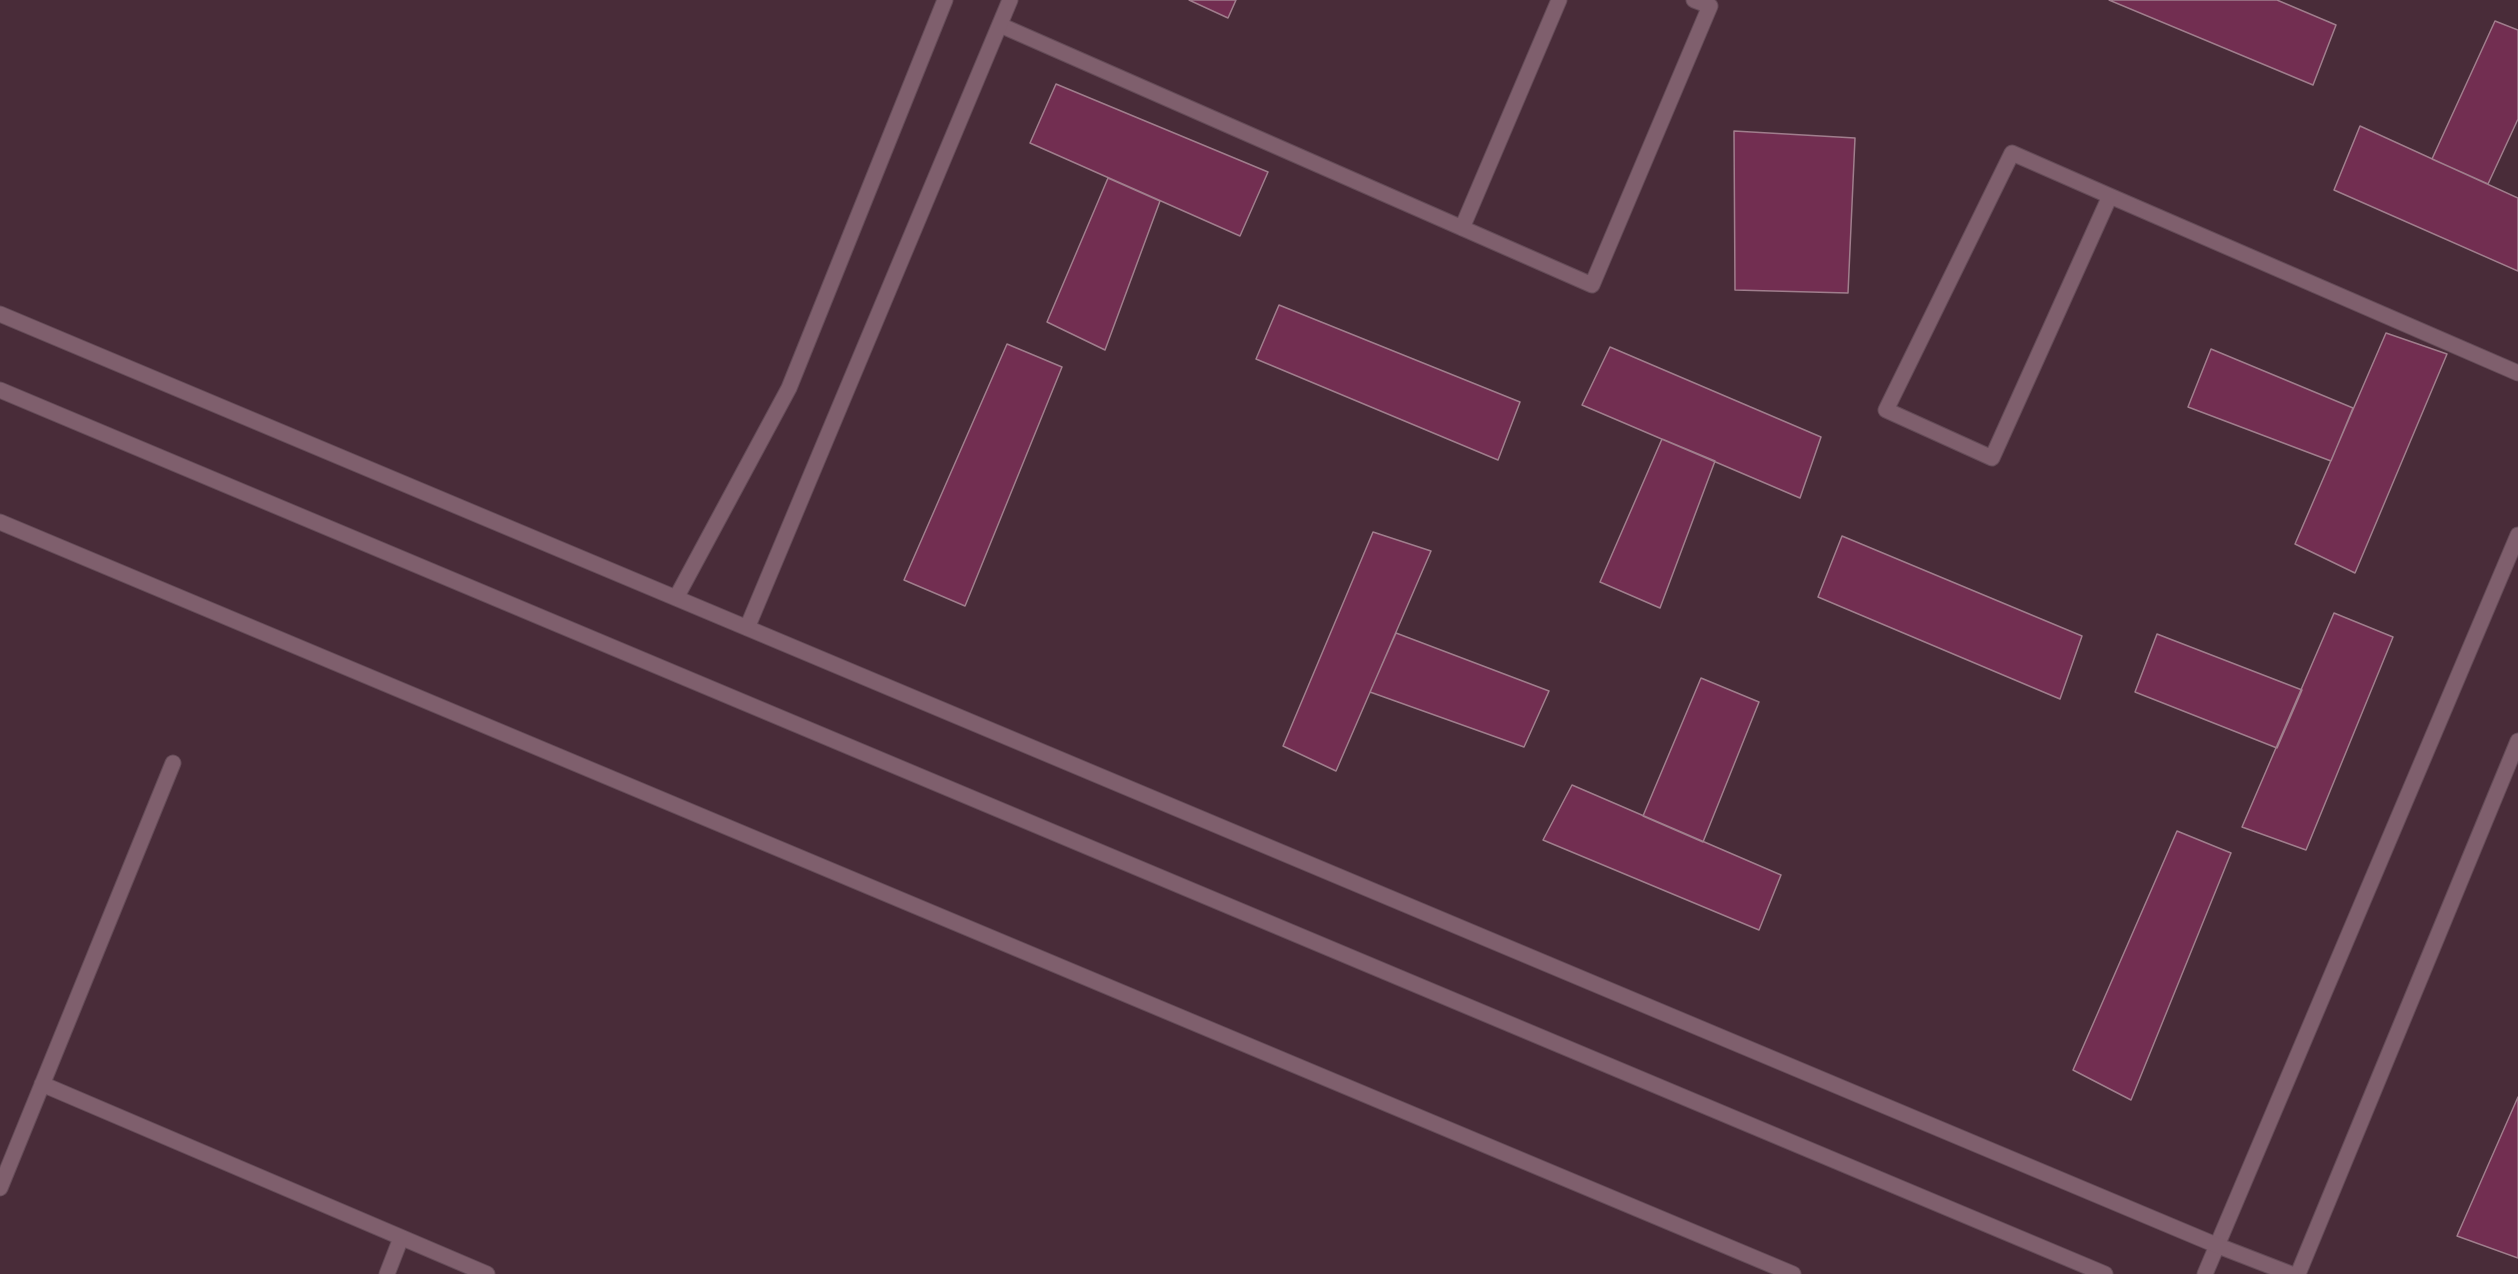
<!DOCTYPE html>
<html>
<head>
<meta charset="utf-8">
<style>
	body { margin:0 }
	canvas { display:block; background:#492c39 }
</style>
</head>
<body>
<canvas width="2518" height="1274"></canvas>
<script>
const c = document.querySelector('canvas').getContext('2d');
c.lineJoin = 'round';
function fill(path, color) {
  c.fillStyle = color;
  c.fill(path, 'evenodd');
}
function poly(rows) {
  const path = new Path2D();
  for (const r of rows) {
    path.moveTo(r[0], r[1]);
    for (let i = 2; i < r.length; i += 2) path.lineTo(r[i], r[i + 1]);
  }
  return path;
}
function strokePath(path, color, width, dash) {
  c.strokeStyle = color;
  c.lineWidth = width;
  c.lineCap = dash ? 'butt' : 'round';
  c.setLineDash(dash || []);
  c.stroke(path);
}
const building = poly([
	[1189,0,1236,0,1228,18,1189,0],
	[2109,0,2277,0,2336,25,2313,85,2109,0],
	[2495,21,2518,30,2518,119,2488,184,2432,159,2495,21],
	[1056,84,1268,172,1240,236,1030,143,1056,84],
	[2360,126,2518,198,2518,271,2334,190,2360,126],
	[1734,131,1855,138,1848,293,1735,290,1734,131],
	[1108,178,1160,201,1105,350,1047,322,1108,178],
	[1279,305,1520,402,1498,460,1256,359,1279,305],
	[2386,333,2447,354,2355,573,2295,544,2386,333],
	[1007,344,1062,367,965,606,904,580,1007,344],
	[1610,347,1821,437,1800,498,1582,405,1610,347],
	[2211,349,2353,408,2331,461,2188,407,2211,349],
	[1662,439,1715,461,1660,608,1600,582,1662,439],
	[1373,532,1431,551,1336,771,1283,746,1373,532],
	[1842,536,2082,636,2060,699,1818,597,1842,536],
	[2334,613,2393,637,2306,850,2242,827,2334,613],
	[1396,633,1549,691,1524,747,1370,692,1396,633],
	[2157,634,2302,690,2277,748,2135,692,2157,634],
	[1701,678,1759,702,1703,842,1643,816,1701,678],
	[1572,785,1781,875,1759,930,1543,840,1572,785],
	[2177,831,2231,853,2131,1100,2073,1070,2177,831],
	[2518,1097,2518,1258,2457,1236,2518,1097]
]);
fill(building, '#722e51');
strokePath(building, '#a07e8d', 1.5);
const street = poly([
	[1000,25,1592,285,1710,6,1694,0],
	[2110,196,1992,458,1886,410,2012,153,2110,196,2518,373],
	[1462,228,1559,0],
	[42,1084,487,1274],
	[0,1188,173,763],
	[387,1274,401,1238],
	[2205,1274,2518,535],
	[2298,1274,2518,741]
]);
const secondary = poly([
	[0,314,2216,1245,2291,1274],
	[0,390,2105,1274],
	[0,522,1793,1274],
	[676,598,789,388,945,0],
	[747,628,1010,0]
]);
strokePath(street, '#654c58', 17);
strokePath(secondary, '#654c58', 17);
strokePath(street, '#7f5f6d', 15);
strokePath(secondary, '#7f5f6d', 15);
</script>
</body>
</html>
